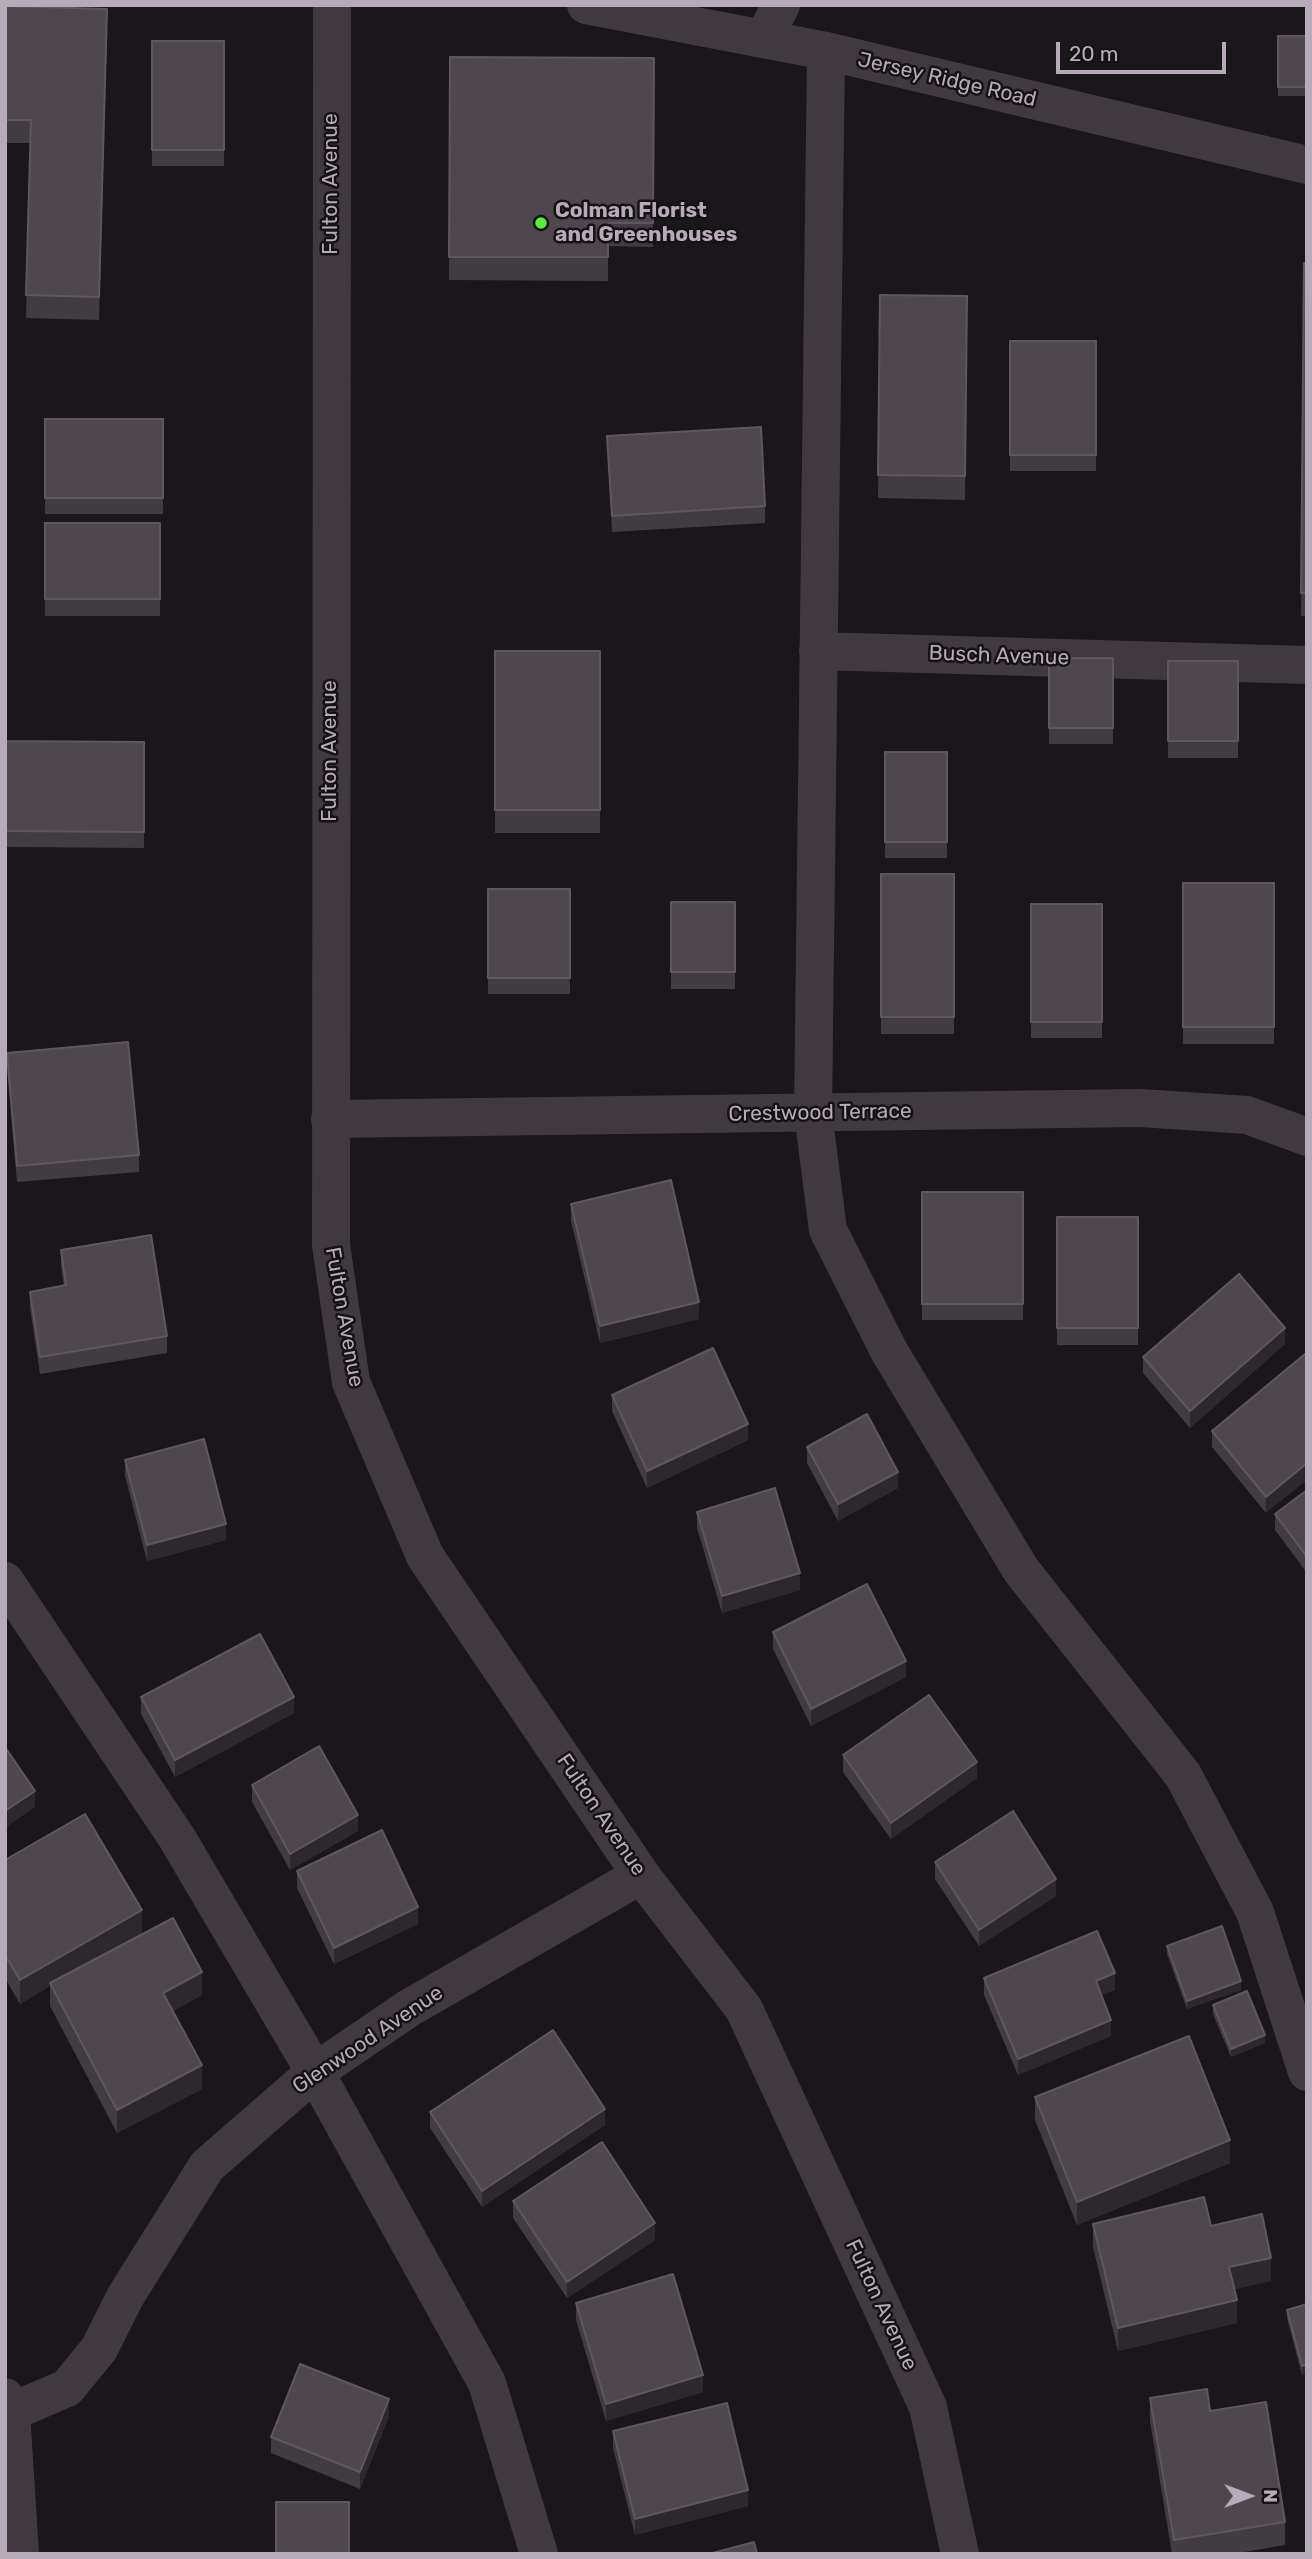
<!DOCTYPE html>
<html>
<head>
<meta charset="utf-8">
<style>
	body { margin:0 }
	#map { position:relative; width:1312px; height:2559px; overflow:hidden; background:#191719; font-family:Rubik,sans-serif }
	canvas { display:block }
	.frame { position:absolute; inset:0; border:7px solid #b7aab9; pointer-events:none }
	.north { position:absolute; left:1214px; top:2461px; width:70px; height:70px; -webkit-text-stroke:5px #141214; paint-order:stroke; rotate:90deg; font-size:19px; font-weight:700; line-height:28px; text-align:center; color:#b7aab9 }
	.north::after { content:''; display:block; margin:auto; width:24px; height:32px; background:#b7aab9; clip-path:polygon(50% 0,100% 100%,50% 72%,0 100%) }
	.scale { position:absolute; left:1056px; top:42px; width:170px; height:32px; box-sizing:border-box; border:4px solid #b7aab9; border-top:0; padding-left:9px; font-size:21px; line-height:24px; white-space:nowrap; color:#b7aab9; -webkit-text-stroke:5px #141214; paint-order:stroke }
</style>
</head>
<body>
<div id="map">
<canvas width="1312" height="2559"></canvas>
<div class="frame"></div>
<div class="north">N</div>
<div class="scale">20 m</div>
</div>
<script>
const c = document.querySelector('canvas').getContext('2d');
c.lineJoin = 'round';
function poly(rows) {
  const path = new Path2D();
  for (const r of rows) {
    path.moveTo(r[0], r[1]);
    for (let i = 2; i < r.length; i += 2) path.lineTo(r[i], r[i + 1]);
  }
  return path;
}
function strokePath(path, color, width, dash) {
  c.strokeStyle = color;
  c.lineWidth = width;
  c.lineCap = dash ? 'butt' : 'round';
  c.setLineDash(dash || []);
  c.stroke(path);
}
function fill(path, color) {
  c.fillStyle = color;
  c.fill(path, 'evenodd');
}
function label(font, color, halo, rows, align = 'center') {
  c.font = font + ' Rubik,sans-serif';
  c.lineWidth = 5;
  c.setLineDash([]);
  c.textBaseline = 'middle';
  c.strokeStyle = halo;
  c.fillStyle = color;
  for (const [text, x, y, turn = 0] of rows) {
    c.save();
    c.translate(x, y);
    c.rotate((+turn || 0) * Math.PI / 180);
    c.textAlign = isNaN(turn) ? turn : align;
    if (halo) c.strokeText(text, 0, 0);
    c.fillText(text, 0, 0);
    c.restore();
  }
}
strokePath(poly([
	[332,5,331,1245,351,1382,425,1556,641,1875,744,2009,928,2407,960,2554],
	[586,5,826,51,1307,165],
	[764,38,781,5],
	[826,51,813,1113,828,1230,889,1351,1021,1570,1183,1775,1255,1912,1307,2072],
	[818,651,1307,665],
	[330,1119,1140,1108,1247,1115,1307,1137],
	[5,1581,177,1838,315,2072,487,2383,539,2554],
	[5,2397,11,2412,20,2554],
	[11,2412,67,2388,99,2349,125,2297,207,2166,315,2072,409,2008,641,1875]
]), '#403a40', 38);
fill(poly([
	[5,6,107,32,99,320,26,318,30,143,5,143],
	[1278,36,1307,36,1307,96,1278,96],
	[152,41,224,41,224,166,152,166],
	[450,57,654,58,653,247,608,246,608,281,449,280],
	[1304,263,1307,263,1307,616,1301,616],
	[880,295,967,296,965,500,878,498],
	[1010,341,1096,341,1096,471,1010,471],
	[45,419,163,419,163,514,45,514],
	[607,436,765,506,765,523,612,532],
	[45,523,160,523,160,616,45,616],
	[495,651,600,651,600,833,495,833],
	[1049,658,1113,658,1113,744,1049,744],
	[1168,661,1238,661,1238,758,1168,758],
	[6,741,144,742,144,848,5,847],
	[885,752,947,752,947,858,885,858],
	[881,874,954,874,954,1034,881,1034],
	[1183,883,1274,883,1274,1044,1183,1044],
	[488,889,570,889,570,994,488,994],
	[671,902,735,902,735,989,671,989],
	[1031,904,1102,904,1102,1038,1031,1038],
	[7,1053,139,1155,139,1172,17,1182,7,1069],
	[922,1192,1023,1192,1023,1320,922,1320],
	[571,1204,699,1319,600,1343,571,1221],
	[1057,1217,1138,1217,1138,1345,1057,1345],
	[61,1250,167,1336,167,1353,40,1374,30,1308,30,1292,64,1286,61,1266],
	[1285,1344,1190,1428,1143,1373,1143,1357],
	[1305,1354,1266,1513,1212,1447,1212,1431],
	[612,1395,748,1440,647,1488,612,1411],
	[807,1447,898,1488,838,1521,807,1463],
	[125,1460,226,1540,147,1561,125,1476],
	[1307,1490,1307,1573,1275,1530,1275,1514],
	[697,1512,800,1590,722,1613,697,1528],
	[773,1632,906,1677,811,1726,773,1649],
	[141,1697,294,1713,175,1777,141,1714],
	[843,1755,977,1778,891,1839,843,1772],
	[252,1785,358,1831,290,1870,252,1802],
	[5,1860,142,1933,120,1946,202,1995,173,2011,202,2089,117,2133,50,2006,50,1986,20,2004,5,1978],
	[935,1862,1056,1896,979,1946,935,1879],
	[297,1871,418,1924,334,1964,297,1888],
	[1167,1946,1241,1990,1187,2009,1167,1954],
	[984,1978,1115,1990,1101,1995,1111,2036,1018,2075,984,1995],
	[1213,2005,1265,2043,1231,2057,1213,2014],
	[1035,2097,1230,2163,1077,2225,1035,2120],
	[430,2112,605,2125,482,2207,430,2128],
	[513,2201,655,2240,567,2298,513,2218],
	[1093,2224,1211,2226,1271,2281,1234,2289,1237,2323,1118,2351,1093,2247],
	[576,2303,703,2392,606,2421,576,2320],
	[1307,2304,1302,2375,1287,2318,1287,2310],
	[1150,2398,1210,2411,1285,2522,1285,2545,1233,2554,1172,2554,1150,2421],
	[389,2416,360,2489,271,2453,271,2437],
	[613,2431,748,2506,635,2535,613,2448]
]), '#413c41');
fill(poly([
	[107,9,107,32,99,320,99,297],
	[699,1302,699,1319,600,1343,600,1326],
	[1285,1328,1285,1344,1190,1428,1190,1411],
	[748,1424,748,1440,647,1488,647,1471],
	[1307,1463,1307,1480,1266,1513,1266,1497],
	[898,1472,898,1488,838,1521,838,1504],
	[226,1524,226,1540,147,1561,147,1545],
	[800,1573,800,1590,722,1613,722,1596],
	[906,1661,906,1677,811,1726,811,1709],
	[294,1697,294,1713,175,1777,175,1760],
	[977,1762,977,1778,891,1839,891,1823],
	[35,1791,35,1807,5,1828,5,1811],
	[358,1815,358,1831,290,1870,290,1854],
	[1056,1879,1056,1896,979,1946,979,1930],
	[418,1907,418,1924,334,1964,334,1948],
	[142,1910,142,1933,52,1985,50,1983,50,1986,20,2004,20,1980],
	[202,1972,202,1995,163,2016,163,1993],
	[1115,1973,1115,1990,1096,1997,1096,1981],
	[1241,1981,1241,1990,1187,2009,1187,2001],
	[1111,2020,1111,2036,1018,2075,1018,2059],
	[1265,2035,1265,2043,1231,2057,1231,2049],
	[202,2065,202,2089,117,2133,117,2110],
	[605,2109,605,2125,482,2207,482,2191],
	[1230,2140,1230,2163,1077,2225,1077,2202],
	[655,2223,655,2240,567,2298,567,2282],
	[1271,2258,1271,2281,1229,2291,1229,2267],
	[1237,2300,1237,2323,1118,2351,1118,2328],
	[1307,2365,1307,2374,1302,2375,1302,2366],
	[703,2375,703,2392,606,2421,606,2404],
	[389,2399,389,2416,360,2489,360,2472],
	[748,2490,748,2506,635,2535,635,2519]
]), '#2c282c');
const building = poly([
	[5,6,107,9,99,297,26,295,31,120,5,120,5,6],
	[1278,36,1307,36,1307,87,1278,87,1278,36],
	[152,41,224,41,224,150,152,150,152,41],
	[450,57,654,58,653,223,608,223,608,257,449,257,450,57],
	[1304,263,1307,263,1307,593,1301,593,1304,263],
	[880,295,967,296,965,476,878,475,880,295],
	[1010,341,1096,341,1096,455,1010,455,1010,341],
	[45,419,163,419,163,498,45,498,45,419],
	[761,427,765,506,612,516,607,436,761,427],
	[45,523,160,523,160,599,45,599,45,523],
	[495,651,600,651,600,810,495,810,495,651],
	[1049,658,1113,658,1113,728,1049,728,1049,658],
	[1168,661,1238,661,1238,741,1168,741,1168,661],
	[6,741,144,742,144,832,5,831,6,741],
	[885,752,947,752,947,842,885,842,885,752],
	[881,874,954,874,954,1017,881,1017,881,874],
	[1183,883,1274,883,1274,1027,1183,1027,1183,883],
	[488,889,570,889,570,978,488,978,488,889],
	[671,902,735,902,735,972,671,972,671,902],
	[1031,904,1102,904,1102,1022,1031,1022,1031,904],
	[128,1042,139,1155,17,1166,7,1053,128,1042],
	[671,1180,699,1302,600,1326,571,1204,671,1180],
	[922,1192,1023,1192,1023,1304,922,1304,922,1192],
	[1057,1217,1138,1217,1138,1328,1057,1328,1057,1217],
	[151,1235,167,1336,40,1357,30,1292,66,1285,61,1250,151,1235],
	[1239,1274,1285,1328,1190,1411,1143,1357,1239,1274],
	[713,1348,748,1424,647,1471,612,1395,713,1348],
	[1305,1354,1307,1356,1307,1463,1266,1497,1212,1431,1305,1354],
	[867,1414,898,1472,838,1504,807,1447,867,1414],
	[204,1439,226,1524,147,1545,125,1460,204,1439],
	[775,1488,800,1573,722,1596,697,1512,775,1488],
	[1307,1490,1307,1557,1275,1514,1307,1490],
	[867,1584,906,1661,811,1709,773,1632,867,1584],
	[260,1634,294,1697,175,1760,141,1697,260,1634],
	[929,1695,977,1762,891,1823,843,1755,929,1695],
	[319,1746,358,1815,290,1854,252,1785,319,1746],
	[5,1747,35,1791,5,1811,5,1747],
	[1013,1811,1056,1879,979,1930,935,1862,1013,1811],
	[85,1814,142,1910,20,1980,5,1955,5,1860,85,1814],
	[382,1830,418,1907,334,1948,297,1871,382,1830],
	[173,1918,202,1972,163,1993,202,2065,117,2110,50,1983,173,1918],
	[1222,1926,1241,1981,1187,2001,1167,1946,1222,1926],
	[1097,1931,1115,1973,1096,1981,1111,2020,1018,2059,984,1978,1097,1931],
	[1247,1991,1265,2035,1231,2049,1213,2005,1247,1991],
	[553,2030,605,2109,482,2191,430,2112,553,2030],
	[1189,2036,1230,2140,1077,2202,1035,2097,1189,2036],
	[602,2142,655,2223,567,2282,513,2201,602,2142],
	[1204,2197,1211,2226,1262,2214,1271,2258,1229,2267,1237,2300,1118,2328,1093,2224,1204,2197],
	[673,2274,703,2375,606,2404,576,2303,673,2274],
	[1307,2304,1307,2365,1302,2366,1287,2310,1307,2304],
	[300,2364,389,2399,360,2472,271,2437,300,2364],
	[1207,2389,1210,2411,1266,2402,1285,2522,1174,2540,1150,2398,1207,2389],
	[727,2403,748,2490,635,2519,613,2431,727,2403],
	[276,2502,349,2502,349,2554,276,2554,276,2502],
	[754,2542,757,2554,709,2554,754,2542]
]);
fill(building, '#4e484e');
strokePath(building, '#5e575f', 2);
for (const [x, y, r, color] of [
	[541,223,7,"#53ef39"]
]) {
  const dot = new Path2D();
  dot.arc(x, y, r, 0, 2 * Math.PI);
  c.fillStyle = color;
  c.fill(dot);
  strokePath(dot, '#141214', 2.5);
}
label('21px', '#b7aab9', '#141214', [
	["Jersey Ridge Road",947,80,13],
	["Fulton Avenue",331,184,-90],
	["Busch Avenue",999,656,2],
	["Fulton Avenue",330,751,-90],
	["Crestwood Terrace",820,1113,-1],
	["Fulton Avenue",344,1317,80],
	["Fulton Avenue",601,1815,56],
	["Glenwood Avenue",368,2040,-34],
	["Fulton Avenue",881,2305,65]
]);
label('bold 21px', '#b7aab9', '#141214', [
	["Colman Florist",555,211],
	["and Greenhouses",555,235]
], 'left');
</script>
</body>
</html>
